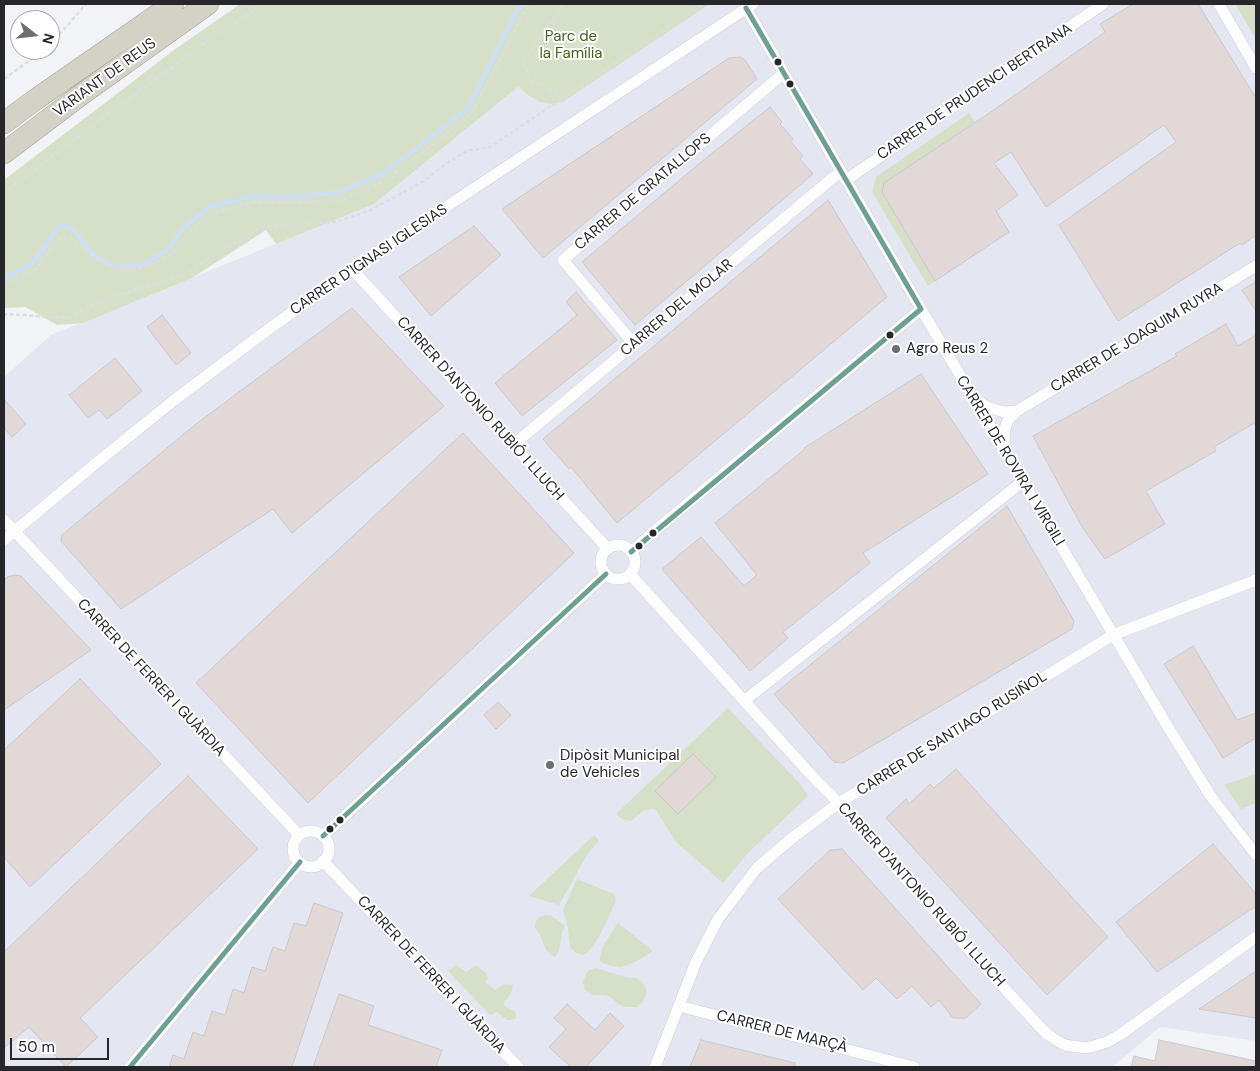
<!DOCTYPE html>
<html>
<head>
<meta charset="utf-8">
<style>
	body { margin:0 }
	#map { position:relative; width:1260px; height:1071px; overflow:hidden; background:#f2f3f7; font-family:"DM Sans",sans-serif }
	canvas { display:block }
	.frame { position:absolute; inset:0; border:5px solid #27272b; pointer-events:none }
	.north { position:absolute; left:10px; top:10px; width:50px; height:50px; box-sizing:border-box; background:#fff; border:1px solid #a9a9aa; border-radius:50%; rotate:106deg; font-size:14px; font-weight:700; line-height:20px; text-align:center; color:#27272b }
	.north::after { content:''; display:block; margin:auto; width:18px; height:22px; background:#6e6e72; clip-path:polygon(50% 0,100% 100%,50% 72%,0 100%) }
	.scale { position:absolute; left:10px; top:1038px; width:99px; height:22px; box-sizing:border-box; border:2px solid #27272b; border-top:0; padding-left:6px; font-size:15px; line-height:18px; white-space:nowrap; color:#27272b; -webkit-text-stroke:4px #fff; paint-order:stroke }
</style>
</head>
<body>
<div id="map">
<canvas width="1260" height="1071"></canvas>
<div class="frame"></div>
<div class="north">N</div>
<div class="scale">50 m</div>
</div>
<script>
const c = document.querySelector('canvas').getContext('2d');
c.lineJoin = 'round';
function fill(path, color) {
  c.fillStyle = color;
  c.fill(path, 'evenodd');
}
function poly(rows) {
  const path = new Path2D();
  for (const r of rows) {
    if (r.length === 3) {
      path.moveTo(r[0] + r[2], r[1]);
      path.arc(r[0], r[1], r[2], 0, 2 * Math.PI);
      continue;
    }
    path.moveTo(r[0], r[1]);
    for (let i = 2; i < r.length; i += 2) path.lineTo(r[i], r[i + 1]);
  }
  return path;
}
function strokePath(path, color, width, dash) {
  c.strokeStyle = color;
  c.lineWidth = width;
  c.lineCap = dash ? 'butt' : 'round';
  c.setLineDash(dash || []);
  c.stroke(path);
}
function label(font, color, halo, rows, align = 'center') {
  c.font = font + ' "DM Sans",sans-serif';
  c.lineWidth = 4;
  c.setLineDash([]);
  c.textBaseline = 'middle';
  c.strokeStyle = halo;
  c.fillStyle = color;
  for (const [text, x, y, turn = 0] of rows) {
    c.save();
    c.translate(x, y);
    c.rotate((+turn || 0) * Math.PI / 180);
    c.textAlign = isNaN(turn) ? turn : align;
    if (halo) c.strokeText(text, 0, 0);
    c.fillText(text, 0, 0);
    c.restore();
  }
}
fill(poly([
	[710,4,1256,4,1256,1041,1160,1027,1112,1067,4,1067,4,377,51,335,374,204,518,87,528,95,563,102]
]), '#e4e7f2');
fill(poly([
	[240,4,710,4,563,102,550,104,540,102,528,95,518,87,374,204,276,244,266,230,192,278,83,323,57,325,25,307,4,308,4,180,174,50],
	[1235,4,1256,4,1256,39],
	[969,113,975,122,884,183,882,192,935,281,928,286,872,192,876,177],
	[728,708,800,784,808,796,748,853,723,883,676,842,656,810,652,809,643,811,631,821,622,819,616,814],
	[1256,774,1256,803,1241,809,1224,785],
	[594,835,599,841,588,853,559,905,529,896],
	[577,879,614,894,616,900,604,927,594,945,587,953,583,955,575,952,570,947,568,929,563,910],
	[544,915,550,915,563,924,565,926,562,932,559,951,556,956,554,957,546,950,541,937,535,927,536,921,539,917],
	[618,923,653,951,635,962,621,967,611,966,605,964,600,961,600,956,603,946],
	[456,965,466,972,476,965,486,973,488,979,485,982,495,990,505,984,513,985,512,991,505,1001,504,1005,506,1007,515,1011,516,1018,511,1020,507,1020,497,1012,490,1015,448,971],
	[596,968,625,977,637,978,645,985,647,993,642,1003,637,1007,624,1007,615,1002,611,997,604,995,592,995,585,990,583,982,586,974,589,970]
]), '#d6e0c9');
strokePath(poly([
	[4,278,33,263,59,227,65,225,73,230,95,256,115,267,141,266,166,251,183,229,208,207,252,196,292,197,340,192,382,174,434,135,468,108,517,11,523,4]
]), '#cddff8', 4);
const building = poly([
	[1133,4,1198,4,1256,98,1256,235,1242,245,1240,243,1118,321,1059,225,1176,142,1164,125,1046,207,1011,152,994,163,1018,195,996,211,1009,232,935,281,882,192,884,183,988,114,1105,32,1100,24,1133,4],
	[740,57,745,60,757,79,543,258,502,209,729,58,740,57],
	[770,107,782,122,780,124,793,139,790,141,803,156,800,159,813,174,635,325,582,262,700,163,770,107],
	[828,200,887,297,617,523,571,467,569,469,543,439,828,200],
	[474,226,501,255,431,316,399,277,474,226],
	[1256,282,1256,311,1242,290,1256,282],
	[576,292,617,340,522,416,495,383,577,315,566,302,576,292],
	[352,308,444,406,292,533,273,509,121,609,61,541,62,535,196,424,352,308],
	[162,315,191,353,176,365,147,327,162,315],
	[1226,324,1238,346,1256,335,1256,422,1214,447,1216,451,1146,491,1165,524,1105,559,1082,527,1033,436,1177,356,1175,354,1226,324],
	[115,358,142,391,107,419,99,410,88,418,69,395,115,358],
	[921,374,988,474,863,553,870,563,783,632,788,638,750,671,662,569,701,537,744,586,757,575,715,523,805,449,804,448,921,374],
	[4,399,26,424,12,437,4,428,4,399],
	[463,433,574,553,308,803,196,683,463,433],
	[1007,506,1074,621,1072,629,843,763,834,762,774,694,1007,506],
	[15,575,21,576,91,650,4,710,4,580,7,577,15,575],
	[1193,646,1237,720,1256,713,1256,738,1223,758,1164,664,1193,646],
	[80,679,161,764,30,887,4,857,4,750,80,679],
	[498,702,511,715,496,729,484,715,498,702],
	[693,754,716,777,678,814,655,791,693,754],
	[956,769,1108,937,1047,995,886,818,906,799,909,804,930,784,934,788,956,769],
	[188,776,258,849,80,1018,98,1037,66,1067,29,1027,4,1048,4,952,188,776],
	[1213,844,1256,894,1256,906,1157,972,1116,922,1213,844],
	[842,849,981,1004,966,1018,953,1018,939,1000,931,1007,912,986,897,999,876,978,863,990,778,899,830,850,842,849],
	[314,903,343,913,292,1067,169,1067,173,1055,184,1059,193,1032,204,1036,212,1011,225,1015,233,989,244,993,252,967,265,971,273,947,285,951,294,923,306,926,314,903],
	[1256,971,1256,1018,1199,1009,1256,971],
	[339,994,374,1006,368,1025,442,1050,436,1067,313,1067,339,994],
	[567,1004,595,1030,610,1013,624,1026,586,1067,571,1067,549,1047,566,1029,554,1018,567,1004],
	[701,1040,795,1063,795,1067,690,1067,701,1040],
	[1159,1040,1256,1061,1256,1067,1169,1067,1162,1066,1162,1067,1131,1067,1134,1056,1155,1061,1159,1040]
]);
fill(building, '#e3d8d8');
strokePath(building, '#cac9ca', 1);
const minor = poly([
	[1219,4,1256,68],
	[746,8,921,309,1168,727,1210,795,1256,855],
	[846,180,1103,4],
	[352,269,608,549],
	[634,344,563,260,784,73],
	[975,398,985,406,994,409,1004,412,1017,411],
	[513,445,841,171],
	[1006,450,1004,439,1005,428,1008,420,1017,411,1256,266],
	[4,520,299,835],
	[4,540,95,464,173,401,262,334,352,269,753,4],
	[618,562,17],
	[631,552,650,535,921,309],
	[630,574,812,776,839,803,952,931,1040,1027,1047,1034,1056,1040,1065,1045,1086,1048,1094,1046,1107,1042,1121,1034,1256,937],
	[744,701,1022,482],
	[311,849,18],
	[323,836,606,574],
	[323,861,518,1067],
	[679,1006,914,1067],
	[130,1067,300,862],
	[655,1067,696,962,718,919,757,868,792,838,839,803,1113,635,1256,580]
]);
const motorway = poly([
	[4,123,32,102,173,4],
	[4,153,82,94,208,4]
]);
strokePath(minor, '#cecfd2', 12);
strokePath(motorway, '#a4a398', 22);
strokePath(poly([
	[563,4,523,62,530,80,564,97],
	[50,44,67,26,86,4],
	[4,79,44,50],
	[4,194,85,131,202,45,263,4],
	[4,284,8,283,36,269,50,249,61,237,71,239,93,256,114,268,143,269,172,254,188,233,213,213,252,202,291,203,342,200,386,180,437,141,473,111,523,14,531,4],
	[4,316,6,314,69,318,97,302,184,274,261,227,336,222,371,210,424,181,447,163,468,150,481,149,490,147,703,4]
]), '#ddddde', 2.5, [4, 2.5]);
strokePath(minor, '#fdfdfe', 11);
strokePath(motorway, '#d4d2c7', 21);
strokePath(poly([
	[746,8,921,309],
	[631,552,921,309],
	[323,836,606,574],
	[130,1067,300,862]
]), '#6e9f95', 5);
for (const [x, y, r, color] of [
	[778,62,4.5,"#27272b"],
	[790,84,4.5,"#27272b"],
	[890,335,4.5,"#27272b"],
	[896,349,5,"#6e6e72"],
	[653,533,4.5,"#27272b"],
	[639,546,4.5,"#27272b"],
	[550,765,5,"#6e6e72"],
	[340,820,4.5,"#27272b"],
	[330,829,4.5,"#27272b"]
]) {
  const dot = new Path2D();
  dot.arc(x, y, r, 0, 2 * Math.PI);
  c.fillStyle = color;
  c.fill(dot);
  strokePath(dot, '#fff', 2);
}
label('15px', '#495e18', '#fff', [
	["Parc de",571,37],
	["la Família",571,54]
]);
label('15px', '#27272b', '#fff', [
	["VARIANT DE REUS",105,78,-36],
	["CARRER DE PRUDENCI BERTRANA",975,92,-34],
	["CARRER DE GRATALLOPS",643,192,-40],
	["CARRER D'IGNASI IGLESIAS",369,260,-34],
	["CARRER DEL MOLAR",677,308,-40],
	["CARRER DE JOAQUIM RUYRA",1137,338,-31],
	["CARRER D'ANTONIO RUBIÓ I LLUCH",480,409,48],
	["CARRER DE ROVIRA I VIRGILI",1010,461,59],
	["CARRER DE FERRER I GUÀRDIA",151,678,47],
	["CARRER DE SANTIAGO RUSIÑOL",952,734,-32],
	["CARRER D'ANTONIO RUBIÓ I LLUCH",921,895,48],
	["CARRER DE FERRER I GUÀRDIA",431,975,47],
	["CARRER DE MARÇÀ",782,1032,14]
]);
label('15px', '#27272b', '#fff', [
	["Agro Reus 2",906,349],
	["Dipòsit Municipal",560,756],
	["de Vehicles",560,773]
], 'left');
</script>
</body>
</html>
